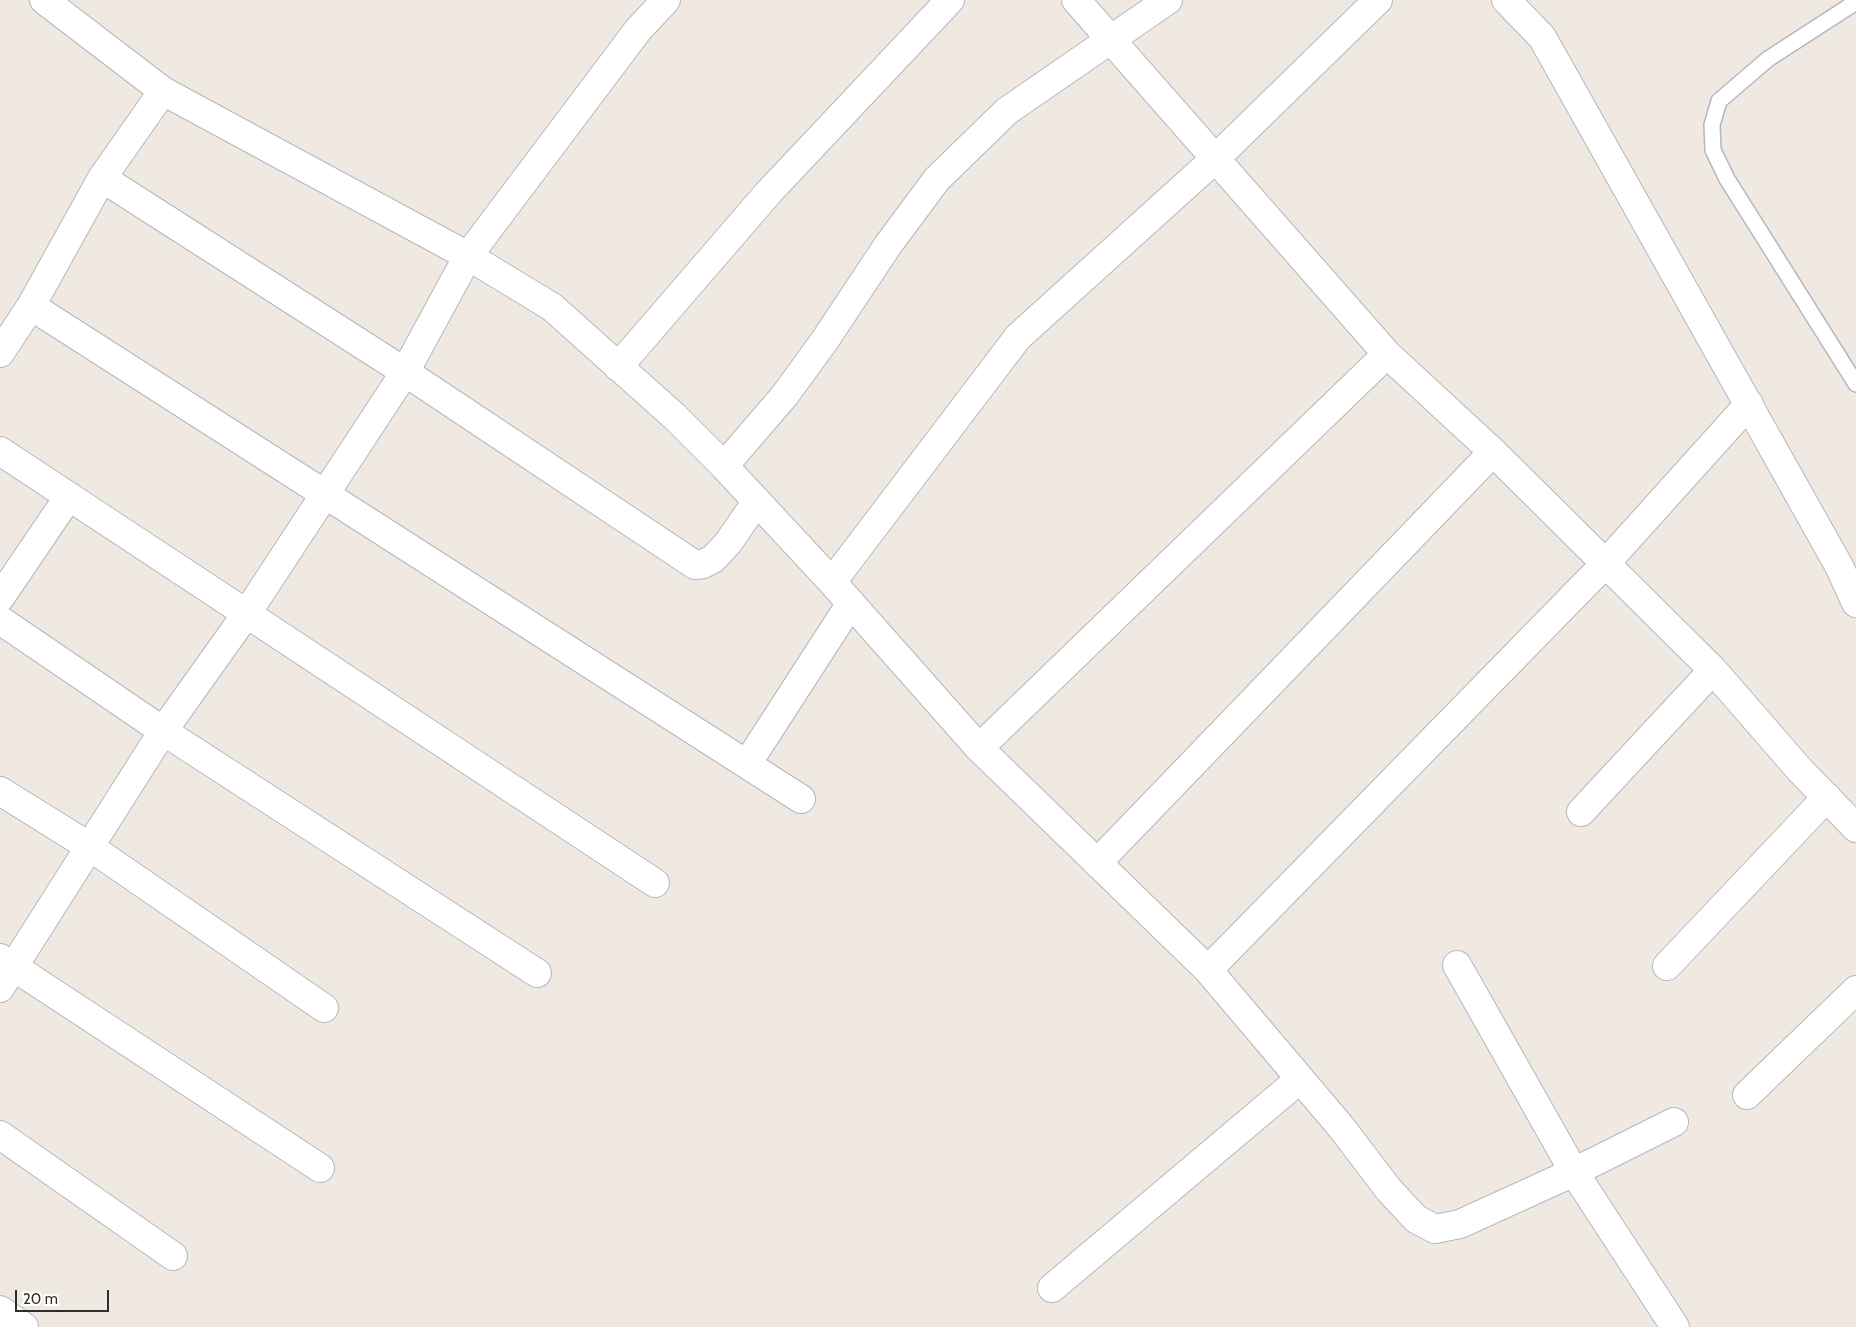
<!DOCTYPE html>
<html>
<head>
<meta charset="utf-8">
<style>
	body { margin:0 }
	#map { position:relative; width:1856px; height:1327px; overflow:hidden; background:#efe9e1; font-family:Cabin,sans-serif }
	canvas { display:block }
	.scale { position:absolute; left:15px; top:1290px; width:94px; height:22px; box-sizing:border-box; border:2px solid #2e2e2e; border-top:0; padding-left:6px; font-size:15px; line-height:18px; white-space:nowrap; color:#2e2e2e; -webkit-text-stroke:4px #fff; paint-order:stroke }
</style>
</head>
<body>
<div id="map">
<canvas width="1856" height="1327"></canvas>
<div class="scale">20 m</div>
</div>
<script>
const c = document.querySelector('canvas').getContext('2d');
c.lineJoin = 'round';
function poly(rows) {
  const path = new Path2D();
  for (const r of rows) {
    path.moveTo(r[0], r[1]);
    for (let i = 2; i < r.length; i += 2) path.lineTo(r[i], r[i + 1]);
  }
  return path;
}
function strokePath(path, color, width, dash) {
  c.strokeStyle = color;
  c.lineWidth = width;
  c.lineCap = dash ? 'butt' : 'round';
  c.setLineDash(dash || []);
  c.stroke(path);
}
const lane = poly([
	[1856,2,1768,59,1719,101,1712,125,1713,150,1727,179,1856,384]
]);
const street = poly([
	[44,0,163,91,468,256,552,307,674,416,724,466,832,582,979,748,1208,970,1605,564,1749,404],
	[1076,0,1387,354,1493,452,1713,670,1799,769,1856,828],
	[1506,0,1542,37,1839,566,1856,603],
	[102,178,405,372,695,565,703,564,713,559,728,543,757,501],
	[31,306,801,799],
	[0,353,31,306,102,178,163,91],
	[618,367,769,192,950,0],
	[0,451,655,883],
	[724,466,785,395,825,340,888,245,937,179,1007,111,1168,0],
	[832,582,1018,337,1216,158,1378,0],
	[0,598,69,496],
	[0,620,163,731,537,973],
	[979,748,1387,354],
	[747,764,851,603],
	[0,791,90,847,324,1008],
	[1581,812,1713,670],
	[1097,863,1493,452],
	[0,958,320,1168],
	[1457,965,1574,1172,1675,1327],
	[1667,966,1827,797],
	[1208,970,1341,1127,1389,1190,1416,1219,1435,1229,1460,1224,1574,1172,1674,1122],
	[0,988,163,731,247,613,405,372,468,256,638,30,666,0],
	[1747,1095,1856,990],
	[0,1135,173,1256],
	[1052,1288,1300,1079],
	[0,1310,24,1327]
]);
strokePath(lane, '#b4b7c1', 18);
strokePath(street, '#b4b7c1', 30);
strokePath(lane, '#fff', 15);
strokePath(street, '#fff', 28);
</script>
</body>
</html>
